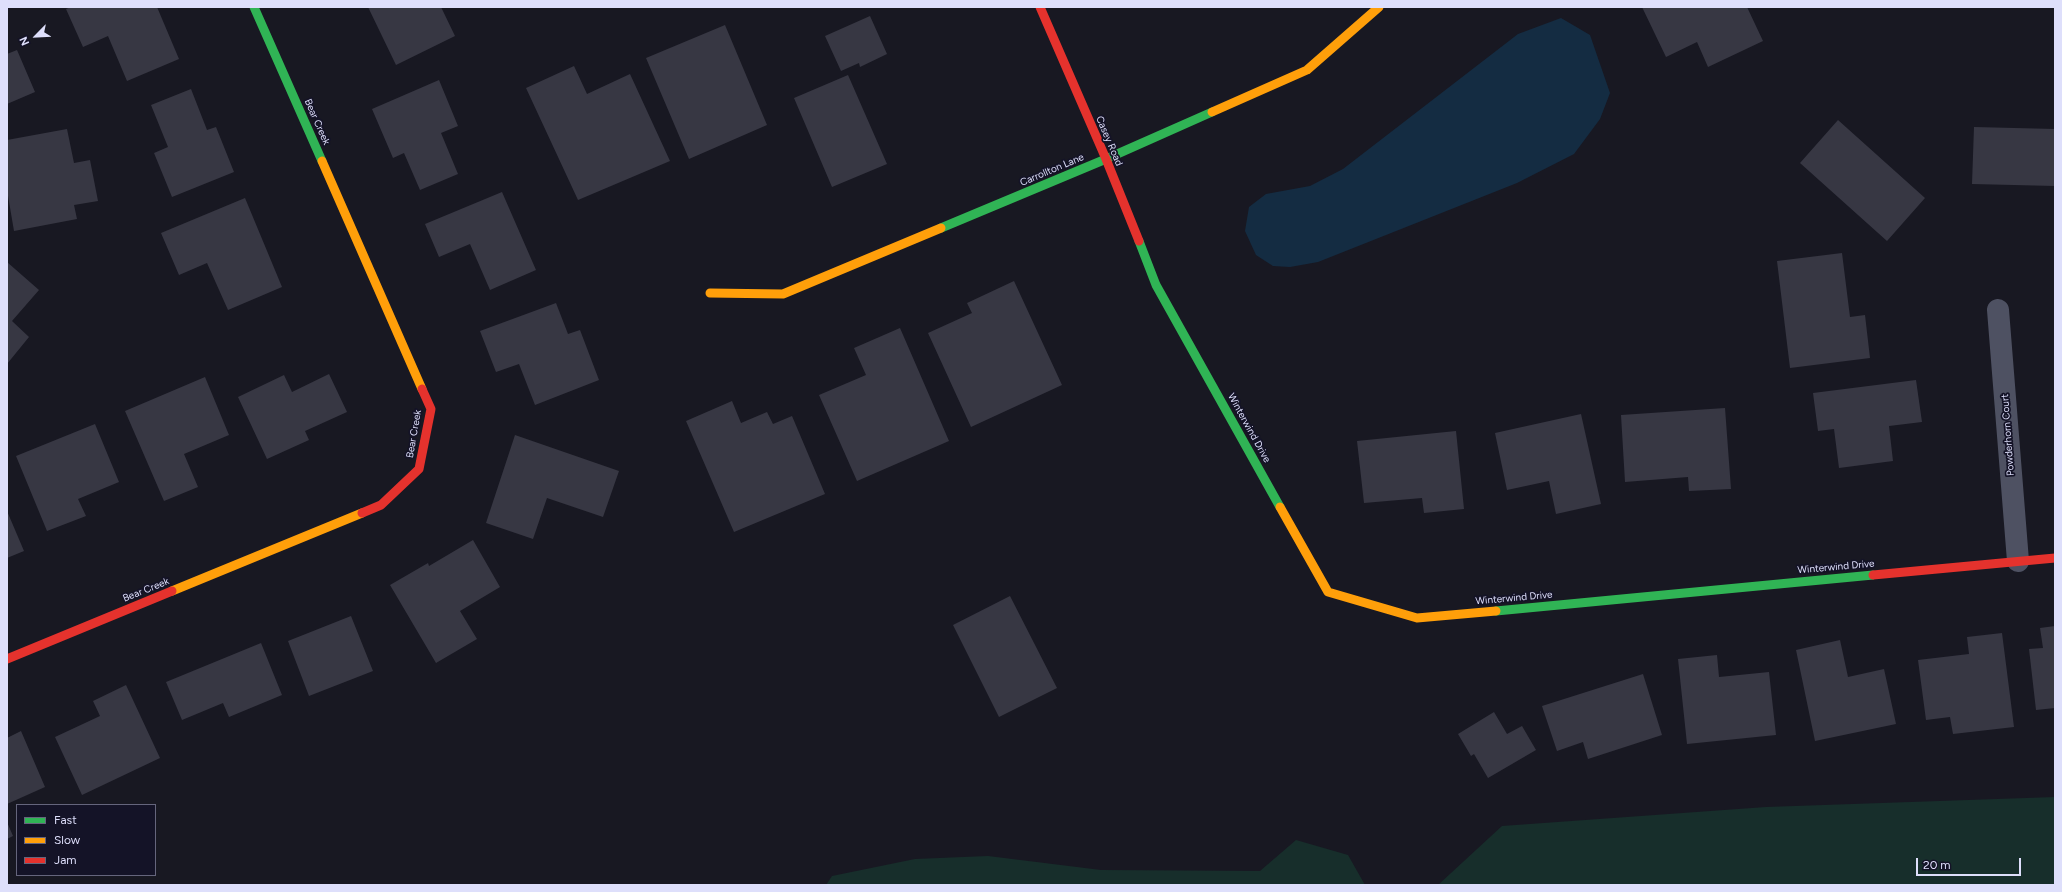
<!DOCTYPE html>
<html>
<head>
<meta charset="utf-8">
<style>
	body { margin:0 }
	#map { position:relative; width:2062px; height:892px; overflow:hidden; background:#181822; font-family:Figtree,sans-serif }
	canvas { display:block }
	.frame { position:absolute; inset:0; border:8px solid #dedffb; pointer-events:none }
	.legend { position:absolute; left:16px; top:804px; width:140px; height:72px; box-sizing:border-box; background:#141327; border:1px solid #65657c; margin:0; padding:5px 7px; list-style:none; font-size:12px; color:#dedffb }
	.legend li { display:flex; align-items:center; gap:8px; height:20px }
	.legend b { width:20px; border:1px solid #65657c }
	.north { position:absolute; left:16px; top:16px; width:40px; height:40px; -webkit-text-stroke:3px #141327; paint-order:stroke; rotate:246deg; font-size:11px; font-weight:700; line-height:16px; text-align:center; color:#dedffb }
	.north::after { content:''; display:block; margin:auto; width:14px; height:18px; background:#dedffb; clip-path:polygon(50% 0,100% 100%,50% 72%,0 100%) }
	.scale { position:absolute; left:1916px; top:858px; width:105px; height:18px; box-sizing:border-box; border:2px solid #dedffb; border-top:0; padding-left:5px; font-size:12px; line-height:14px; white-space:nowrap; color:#dedffb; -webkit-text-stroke:3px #141327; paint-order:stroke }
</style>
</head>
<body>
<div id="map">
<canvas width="2062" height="892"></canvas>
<div class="frame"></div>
<ul class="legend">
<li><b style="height:5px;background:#30b455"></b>Fast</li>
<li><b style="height:5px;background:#ff9f0a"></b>Slow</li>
<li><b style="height:5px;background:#e5322d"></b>Jam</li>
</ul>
<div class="north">N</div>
<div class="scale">20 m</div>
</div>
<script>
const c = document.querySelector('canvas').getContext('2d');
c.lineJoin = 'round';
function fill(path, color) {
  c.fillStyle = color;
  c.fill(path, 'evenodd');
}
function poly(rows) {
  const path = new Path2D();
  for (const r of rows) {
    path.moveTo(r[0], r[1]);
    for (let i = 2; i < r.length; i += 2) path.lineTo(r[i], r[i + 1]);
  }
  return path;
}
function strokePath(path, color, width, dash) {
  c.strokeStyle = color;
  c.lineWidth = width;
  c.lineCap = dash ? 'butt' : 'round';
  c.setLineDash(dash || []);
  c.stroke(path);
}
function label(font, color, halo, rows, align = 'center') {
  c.font = font + ' Figtree,sans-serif';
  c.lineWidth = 3.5;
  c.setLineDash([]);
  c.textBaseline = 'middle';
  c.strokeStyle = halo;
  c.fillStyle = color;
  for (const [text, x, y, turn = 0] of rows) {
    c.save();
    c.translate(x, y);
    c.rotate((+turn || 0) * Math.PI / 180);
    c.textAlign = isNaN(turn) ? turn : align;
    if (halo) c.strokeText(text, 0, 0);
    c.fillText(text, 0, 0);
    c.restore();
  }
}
fill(poly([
	[2055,797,2055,885,1438,885,1502,826,1766,807],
	[1296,840,1348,855,1365,885,826,885,832,876,915,859,988,856,1101,870,1260,871]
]), '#172e2b');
fill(poly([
	[1561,18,1590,35,1610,93,1600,119,1574,154,1517,183,1318,262,1290,267,1273,266,1256,255,1245,231,1249,207,1266,194,1310,186,1343,169,1518,34]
]), '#142c42');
fill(poly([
	[71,7,157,7,179,59,127,81,108,36,83,47,66,9],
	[368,7,441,7,455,36,396,65],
	[1642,7,1747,7,1763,41,1708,67,1697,42,1666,57],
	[870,16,887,54,860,67,859,63,841,71,825,36],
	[725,25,767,125,689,159,646,58],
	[17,50,35,92,7,104,7,54],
	[574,66,587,94,630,74,670,161,578,200,526,88],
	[848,75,887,164,832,187,794,98],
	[439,80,458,126,441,133,458,174,420,190,404,153,393,158,372,109],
	[191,89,207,130,216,127,234,172,172,197,154,153,168,147,151,105],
	[1838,120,1925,198,1887,241,1800,163],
	[1974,127,2055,129,2055,186,1972,184],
	[67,129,74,163,90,160,98,201,74,205,77,219,14,231,7,190,7,140],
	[502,192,536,270,490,290,470,244,439,257,425,224],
	[245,198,282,287,228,310,207,263,179,275,161,233],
	[1842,253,1850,317,1865,315,1870,358,1790,368,1777,261],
	[7,262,39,290,12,321,29,337,7,364],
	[1014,281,1062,385,971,427,928,333,972,313,967,303],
	[556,303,568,334,580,330,599,380,535,405,519,364,496,372,480,331],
	[900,328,949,441,857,481,819,395,866,375,854,348],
	[329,374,347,412,305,431,309,440,267,459,238,397,284,375,292,392],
	[205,377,229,435,184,454,198,487,164,501,125,411],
	[1916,380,1922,422,1889,426,1893,461,1839,468,1834,429,1818,431,1813,393],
	[732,401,741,423,767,412,773,424,792,416,825,494,734,532,686,421],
	[1725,408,1731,489,1689,491,1688,477,1625,482,1621,415],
	[1581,414,1601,504,1556,514,1549,481,1507,490,1495,433],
	[95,424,119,482,78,499,86,516,47,531,16,456],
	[1456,431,1464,509,1424,513,1422,498,1364,503,1357,441],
	[515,435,619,471,603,517,547,498,533,539,486,523],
	[7,511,24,551,7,558],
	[473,540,500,587,460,611,477,639,436,663,390,585,428,563,429,566],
	[1010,596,1057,688,999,717,953,625],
	[351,616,373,671,309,696,288,641],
	[2055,626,2055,708,2036,710,2029,649,2043,648,2040,628],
	[2002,633,2014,727,1953,734,1950,717,1926,720,1918,660,1969,654,1967,637],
	[1840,640,1848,677,1884,669,1896,724,1815,741,1796,650],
	[261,643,282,695,229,717,223,703,182,720,166,682],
	[1717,655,1719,677,1769,672,1776,735,1687,744,1678,659],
	[1643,674,1662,735,1588,759,1583,742,1557,751,1542,706],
	[126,685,160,758,82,795,55,737,100,716,93,701],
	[1494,712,1507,734,1522,726,1536,750,1488,778,1474,754,1471,756,1458,734],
	[21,731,45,787,7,804,7,738],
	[7,822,13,836,7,839]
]), '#373743');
strokePath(poly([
	[1998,310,2018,561]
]), '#4e5162', 22);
strokePath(poly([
	[254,7,322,161],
	[941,228,1106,159,1212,112],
	[1139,241,1156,285,1280,507],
	[1496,611,1873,575]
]), '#30b455', 9);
strokePath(poly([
	[1212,112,1307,70,1379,7],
	[322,161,422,389],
	[710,293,783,294,941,228],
	[1280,507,1328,592,1417,618,1496,611],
	[172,591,362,513]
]), '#ff9f0a', 9);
strokePath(poly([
	[1040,7,1106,159,1139,241],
	[362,513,381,505,419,469,431,409,422,389],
	[1873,575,2055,558],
	[7,659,172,591]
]), '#e5322d', 9);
label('10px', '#dedffb', '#141327', [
	["Bear Creek",317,122,66],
	["Casey Road",1109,141,67],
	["Carrollton Lane",1052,170,-23],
	["Winterwind Drive",1249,428,61],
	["Bear Creek",414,434,-80],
	["Powderhorn Court",2008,435,-94],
	["Winterwind Drive",1836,567,-5],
	["Bear Creek",146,590,-22],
	["Winterwind Drive",1514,598,-5]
]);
</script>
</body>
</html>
